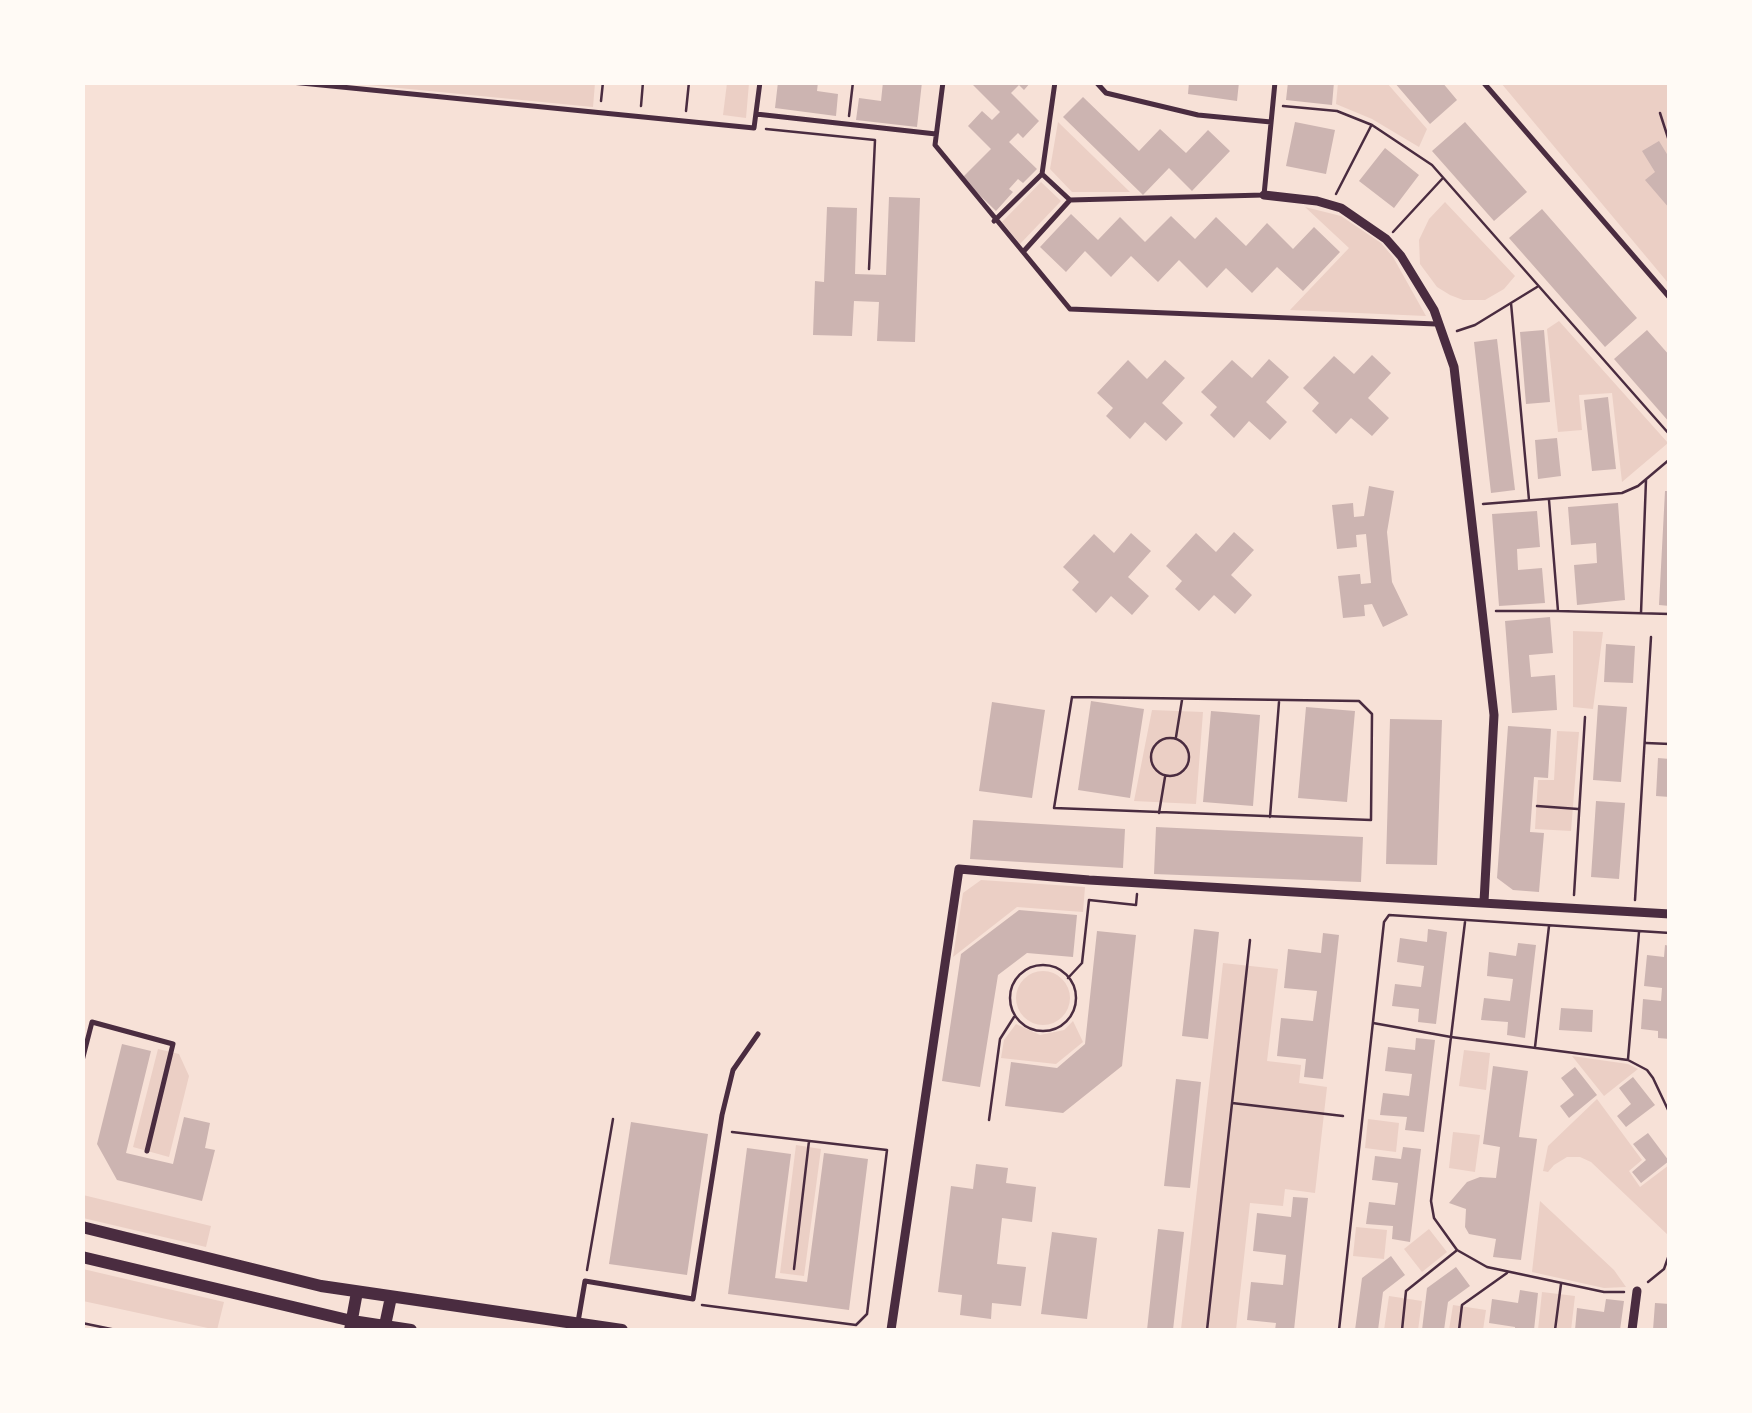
<!DOCTYPE html>
<html>
<head>
<meta charset="utf-8">
<style>
	body { margin:0 }
	#map { position:relative; width:1752px; height:1413px; overflow:hidden; background:#f7e1d7; font-family:Karla,sans-serif }
	canvas { display:block }
	.frame { position:absolute; inset:0; border:85px solid #fffaf5; pointer-events:none }
</style>
</head>
<body>
<div id="map">
<canvas width="1752" height="1413"></canvas>
<div class="frame"></div>
</div>
<script>
const c = document.querySelector('canvas').getContext('2d');
c.lineJoin = 'round';
function fill(path, color) {
  c.fillStyle = color;
  c.fill(path, 'evenodd');
}
function poly(rows) {
  const path = new Path2D();
  for (const r of rows) {
    if (r.length === 3) {
      path.moveTo(r[0] + r[2], r[1]);
      path.arc(r[0], r[1], r[2], 0, 2 * Math.PI);
      continue;
    }
    path.moveTo(r[0], r[1]);
    for (let i = 2; i < r.length; i += 2) path.lineTo(r[i], r[i + 1]);
  }
  return path;
}
function strokePath(path, color, width, dash) {
  c.strokeStyle = color;
  c.lineWidth = width;
  c.lineCap = dash ? 'butt' : 'round';
  c.setLineDash(dash || []);
  c.stroke(path);
}
fill(poly([
	[348,83,595,83,593,107],
	[727,83,749,83,746,118,723,115],
	[1338,83,1387,83,1427,129,1419,147,1372,119,1336,104],
	[1501,83,1669,83,1669,284],
	[1058,122,1130,192,1072,192,1050,169],
	[1041,182,1061,201,1020,244,1002,222],
	[1445,202,1515,276,1504,289,1485,300,1463,300,1450,295,1437,287,1420,264,1419,240,1429,219],
	[1305,207,1341,216,1381,243,1393,257,1426,316,1290,310,1349,248],
	[1559,321,1668,443,1622,482,1612,393,1579,395,1582,430,1558,432,1547,329],
	[1573,631,1603,632,1593,709,1573,707],
	[1152,710,1203,712,1196,804,1134,801],
	[1557,731,1579,732,1571,831,1535,829,1538,780,1554,780],
	[981,880,1085,887,1083,912,1017,907,953,957,963,893],
	[1223,963,1278,969,1267,1061,1301,1065,1299,1083,1327,1087,1315,1193,1285,1189,1283,1206,1250,1203,1236,1330,1196,1330,1181,1329],
	[1043,998,27],
	[1073,1021,1083,1042,1056,1064,1001,1058,1004,1040,1016,1024,1040,1035,1064,1030],
	[158,1049,179,1054,189,1076,169,1157,133,1147],
	[1464,1050,1490,1053,1486,1090,1459,1086],
	[1572,1056,1628,1064,1638,1069,1604,1096],
	[1597,1099,1642,1160,1629,1171,1640,1187,1669,1165,1669,1236,1591,1162,1580,1157,1567,1157,1554,1165,1548,1172,1543,1171,1548,1146],
	[1368,1119,1399,1123,1396,1152,1365,1148],
	[1453,1132,1480,1135,1475,1172,1449,1168],
	[796,1145,821,1149,804,1276,780,1273],
	[83,1195,211,1226,206,1247,83,1218],
	[1540,1201,1614,1270,1626,1287,1604,1288,1532,1272],
	[1356,1227,1387,1230,1384,1259,1353,1256],
	[1429,1229,1447,1252,1422,1272,1404,1249],
	[83,1269,224,1302,217,1330,83,1301],
	[1542,1292,1575,1296,1571,1330,1538,1330],
	[1389,1296,1422,1301,1418,1330,1384,1330],
	[1453,1305,1486,1310,1483,1330,1449,1330]
]), '#ebcfc5');
fill(poly([
	[778,82,818,82,817,91,838,94,836,116,775,108],
	[883,82,922,82,917,127,856,120,859,98,881,101],
	[970,82,1031,82,1024,90,1019,85,1011,93,1039,121,1023,138,1018,133,1009,142,1037,169,1023,183,1018,179,1009,189,1013,192,996,211,962,178,991,149,968,126,982,111,992,120,1000,112],
	[1189,82,1239,82,1237,101,1188,94],
	[1288,82,1334,82,1332,105,1286,100],
	[1394,82,1442,82,1457,100,1430,124],
	[1083,97,1139,151,1160,129,1186,153,1208,130,1230,151,1192,191,1169,168,1143,195,1063,117],
	[1295,122,1335,130,1326,174,1286,166],
	[1465,122,1527,192,1494,221,1432,151],
	[1659,141,1670,159,1670,209,1645,180,1655,172,1642,151],
	[1385,148,1419,175,1394,208,1359,181],
	[889,197,920,198,915,342,877,341,879,302,854,301,852,336,813,335,815,281,824,282,827,207,857,208,855,274,886,275],
	[1542,209,1637,318,1605,347,1509,238],
	[1071,214,1098,240,1120,217,1145,242,1171,216,1195,239,1216,217,1246,246,1267,223,1293,249,1314,227,1340,252,1303,291,1277,267,1252,293,1226,268,1207,288,1179,260,1158,282,1131,256,1111,277,1085,251,1066,272,1040,247],
	[1544,330,1550,402,1526,404,1520,332],
	[1647,330,1670,356,1670,423,1614,359],
	[1497,339,1515,490,1491,493,1474,342],
	[1372,355,1391,373,1368,398,1389,418,1372,436,1351,418,1336,434,1312,411,1319,403,1303,388,1334,356,1354,374],
	[1269,359,1289,377,1266,402,1287,422,1270,440,1249,421,1234,438,1210,415,1217,407,1201,392,1232,360,1252,378],
	[1128,360,1147,379,1165,360,1185,378,1162,403,1183,423,1166,441,1145,422,1130,439,1106,416,1113,408,1097,393],
	[1608,397,1616,469,1592,471,1584,400],
	[1557,438,1561,476,1538,479,1535,440],
	[1369,486,1394,491,1387,532,1392,582,1408,615,1383,627,1372,604,1364,605,1365,616,1343,618,1338,576,1360,574,1361,584,1371,583,1366,534,1356,535,1357,547,1337,549,1332,505,1353,503,1354,517,1364,516],
	[1665,491,1670,491,1670,606,1659,605],
	[1618,503,1625,600,1577,605,1574,565,1597,563,1596,543,1571,545,1568,507],
	[1537,511,1540,547,1517,549,1518,570,1542,568,1545,603,1499,606,1492,514],
	[1234,532,1254,550,1231,575,1252,595,1235,614,1214,595,1199,611,1175,589,1182,581,1166,566,1196,533,1216,552],
	[1131,533,1151,551,1128,577,1149,596,1132,615,1111,596,1096,613,1072,590,1079,582,1063,567,1094,534,1114,553],
	[1550,617,1553,653,1529,655,1531,677,1555,675,1557,710,1512,713,1505,621],
	[1606,644,1635,646,1633,683,1604,682],
	[1091,701,1144,709,1130,798,1078,790],
	[992,702,1045,710,1032,798,979,791],
	[1598,705,1627,707,1621,782,1593,780],
	[1306,707,1355,711,1347,802,1298,798],
	[1211,711,1260,715,1253,806,1203,802],
	[1390,719,1442,720,1437,865,1386,864],
	[1508,726,1551,729,1548,778,1534,777,1530,832,1544,833,1539,892,1513,890,1497,878],
	[1658,758,1670,759,1670,797,1656,796],
	[1596,801,1625,803,1619,879,1591,877],
	[973,820,1125,829,1123,868,970,859],
	[1156,827,1363,837,1361,882,1154,874],
	[1019,910,1077,915,1073,957,1027,953,998,975,980,1087,942,1081,961,954],
	[1194,929,1219,932,1208,1039,1182,1036],
	[1428,929,1447,932,1436,1024,1418,1022,1419,1009,1392,1006,1395,984,1421,987,1424,966,1397,962,1400,938,1427,942],
	[1097,931,1136,935,1122,1066,1063,1113,1005,1106,1011,1062,1057,1068,1085,1044],
	[1323,933,1339,935,1323,1079,1304,1077,1306,1059,1277,1056,1281,1018,1313,1021,1317,991,1284,988,1288,949,1321,953],
	[1518,943,1536,945,1525,1038,1507,1035,1508,1022,1481,1020,1484,998,1510,1001,1513,979,1487,976,1489,952,1516,956],
	[1665,945,1670,946,1670,1039,1658,1038,1658,1031,1641,1029,1643,999,1661,1001,1662,988,1644,986,1647,955,1664,957],
	[1561,1008,1593,1010,1592,1032,1559,1030],
	[1416,1038,1435,1040,1424,1132,1405,1130,1407,1117,1380,1115,1383,1093,1409,1096,1412,1074,1385,1071,1388,1047,1415,1050],
	[122,1044,151,1051,126,1153,173,1164,184,1117,210,1123,205,1148,215,1150,202,1201,117,1180,97,1144],
	[1493,1066,1528,1071,1519,1137,1537,1139,1521,1260,1493,1257,1496,1239,1469,1234,1465,1227,1466,1209,1449,1203,1467,1182,1480,1177,1496,1178,1500,1147,1483,1144],
	[1575,1067,1597,1095,1569,1118,1560,1106,1574,1095,1561,1078],
	[1633,1077,1655,1105,1626,1127,1617,1116,1631,1104,1619,1088],
	[1176,1079,1201,1082,1190,1188,1164,1186],
	[631,1122,708,1134,687,1275,609,1264],
	[1648,1133,1669,1161,1641,1183,1632,1172,1646,1160,1633,1144],
	[1403,1147,1421,1149,1410,1242,1392,1239,1393,1226,1366,1224,1369,1202,1395,1205,1398,1183,1372,1180,1375,1156,1401,1159],
	[747,1148,791,1154,775,1278,807,1282,824,1153,868,1159,849,1310,728,1294],
	[976,1164,1008,1168,1006,1183,1036,1187,1032,1222,1002,1218,997,1264,1026,1267,1021,1306,992,1303,991,1319,960,1315,962,1295,938,1292,951,1186,973,1189],
	[1293,1197,1308,1198,1294,1330,1275,1330,1276,1323,1247,1320,1251,1282,1283,1285,1286,1255,1253,1251,1257,1213,1291,1217],
	[1158,1229,1184,1232,1173,1330,1147,1330],
	[1052,1232,1097,1238,1087,1319,1041,1314],
	[1391,1256,1405,1275,1383,1292,1378,1330,1355,1330,1362,1278],
	[1456,1267,1470,1286,1448,1302,1444,1330,1422,1330,1427,1288],
	[1520,1290,1538,1293,1534,1330,1515,1330,1515,1327,1489,1323,1492,1299,1518,1303],
	[1606,1299,1624,1301,1620,1330,1575,1330,1577,1308,1604,1312],
	[1655,1303,1670,1304,1670,1330,1653,1330]
]), '#ccb4b1');
strokePath(poly([
	[601,101,603,82],
	[641,106,643,82],
	[1283,106,1337,111,1372,125,1432,165,1670,435],
	[686,111,689,82],
	[1660,113,1670,144],
	[849,116,853,82],
	[766,129,875,140,869,269],
	[1336,194,1371,126],
	[1393,232,1442,179],
	[1511,303,1529,500],
	[1457,331,1475,325,1537,287],
	[1483,504,1622,493,1638,486,1670,459],
	[1496,611,1558,611,1549,500],
	[1558,611,1670,614],
	[1641,613,1646,480],
	[1072,697,1359,701,1372,714,1371,820,1054,808,1072,697],
	[1176,737,1182,700],
	[1170,757,19],
	[1646,743,1670,744],
	[1537,806,1578,809],
	[1159,813,1165,777],
	[1270,817,1279,702],
	[1574,895,1585,717],
	[1635,900,1651,637],
	[1465,922,1431,1201,1434,1218,1457,1250,1487,1267,1604,1292,1624,1292],
	[1043,998,33],
	[1068,978,1082,963,1089,900,1136,905,1137,894],
	[1373,1023,1451,1037,1628,1060,1647,1070,1653,1078,1670,1114],
	[1535,1047,1549,926],
	[1628,1059,1639,932],
	[1232,1103,1343,1116],
	[989,1120,1000,1039,1014,1017],
	[794,1269,809,1141],
	[587,1270,613,1119],
	[1648,1282,1664,1269,1670,1252],
	[702,1305,856,1325,867,1314,887,1150,732,1132],
	[82,1323,116,1330],
	[1207,1330,1250,940],
	[1339,1330,1384,922,1389,915,1670,933],
	[1402,1330,1406,1291,1456,1251],
	[1459,1330,1462,1305,1507,1273],
	[1555,1330,1561,1284]
]), '#4a2c40', 2.5);
strokePath(poly([
	[291,82,754,128,760,82],
	[943,82,935,145,1070,309,1436,324],
	[1055,82,1042,174,1070,200,1264,195,1275,82],
	[1096,82,1106,93,1198,115,1271,122],
	[1483,82,1670,298],
	[756,114,936,134],
	[994,221,1042,174],
	[1023,252,1070,200],
	[82,1061,92,1022,173,1044,147,1151],
	[578,1322,585,1281,693,1299,722,1115,733,1070,758,1034]
]), '#4a2c40', 5);
strokePath(poly([
	[1264,195,1317,201,1341,208,1386,239,1401,256,1434,310,1454,367,1494,715,1484,902],
	[891,1330,959,869,1089,880,1670,914],
	[1632,1330,1637,1291]
]), '#4a2c40', 9);
strokePath(poly([
	[82,1227,321,1286,622,1330],
	[82,1257,352,1321,411,1330],
	[350,1330,357,1292],
	[384,1330,391,1297]
]), '#4a2c40', 12);
</script>
</body>
</html>
